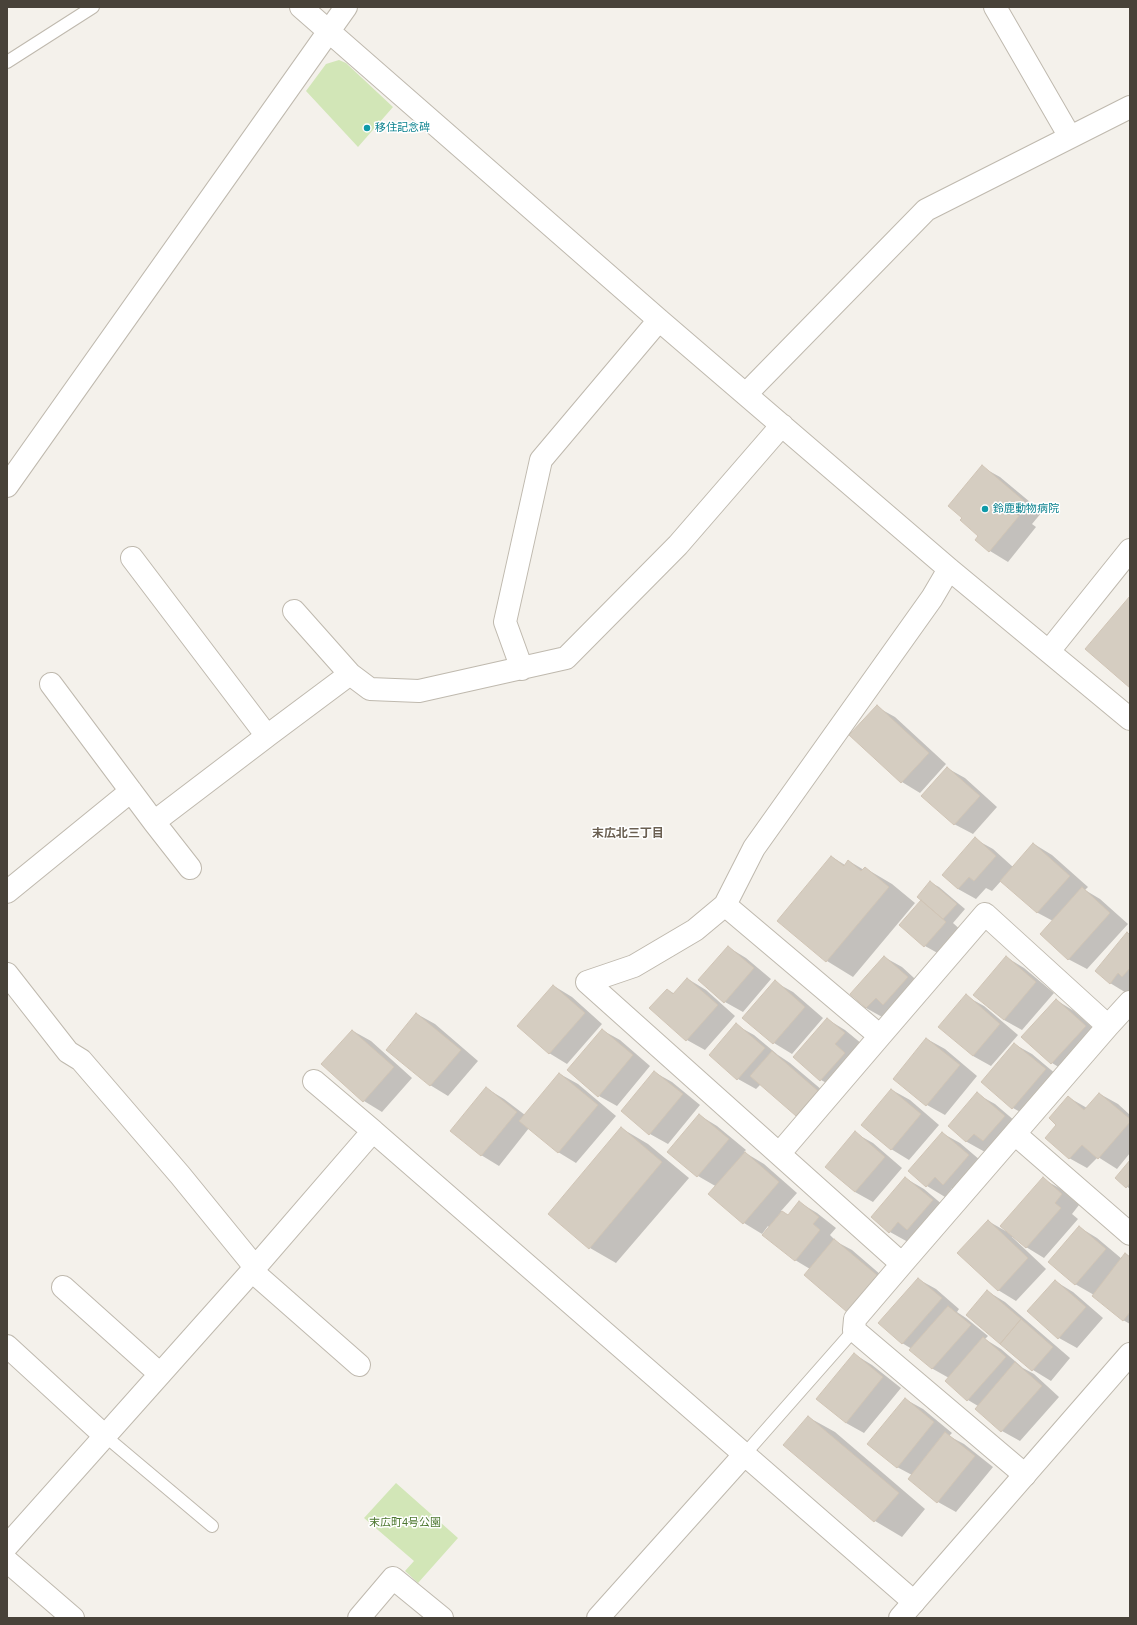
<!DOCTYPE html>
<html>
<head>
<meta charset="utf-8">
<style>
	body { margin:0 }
	#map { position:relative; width:1137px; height:1625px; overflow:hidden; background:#f4f1eb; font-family:Arial,sans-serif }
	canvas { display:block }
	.frame { position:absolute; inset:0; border:8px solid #484239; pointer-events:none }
</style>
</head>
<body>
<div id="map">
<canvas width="1137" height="1625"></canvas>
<div class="frame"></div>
</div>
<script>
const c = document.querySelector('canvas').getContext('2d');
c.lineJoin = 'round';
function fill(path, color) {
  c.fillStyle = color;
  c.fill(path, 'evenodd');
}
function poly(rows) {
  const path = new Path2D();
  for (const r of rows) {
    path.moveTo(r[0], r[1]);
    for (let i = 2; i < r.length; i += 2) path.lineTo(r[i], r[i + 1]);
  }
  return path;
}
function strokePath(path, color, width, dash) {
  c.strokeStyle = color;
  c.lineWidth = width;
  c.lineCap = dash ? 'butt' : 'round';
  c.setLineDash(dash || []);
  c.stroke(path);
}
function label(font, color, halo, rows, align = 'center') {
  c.font = font + ' Arial,"Noto Sans JP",sans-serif';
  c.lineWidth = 3;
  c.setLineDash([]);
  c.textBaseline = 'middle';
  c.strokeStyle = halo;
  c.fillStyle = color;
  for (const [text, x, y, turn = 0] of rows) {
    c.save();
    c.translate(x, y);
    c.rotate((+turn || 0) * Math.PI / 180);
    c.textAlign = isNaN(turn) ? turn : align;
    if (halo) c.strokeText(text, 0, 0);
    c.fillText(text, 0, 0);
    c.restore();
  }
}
fill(poly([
	[339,60,346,63,393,107,358,147,306,91,326,64],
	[396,1483,458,1538,418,1583,405,1571,414,1561,364,1518]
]), '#d2e6b7');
fill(poly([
	[982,467,1000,477,1042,512,1032,524,1036,527,1008,562,990,551,976,540,980,536],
	[877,707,895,717,946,764,920,793,902,782],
	[947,768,965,778,997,807,973,834,954,824],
	[975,839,993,849,1013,867,1034,844,1052,855,1088,887,1085,890,1100,899,1128,924,1087,969,1068,959,1053,921,1038,913,1001,881,992,891,986,888,976,899,958,889,943,875],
	[832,857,845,865,849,861,864,870,865,868,892,884,915,903,853,977,827,961,778,921],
	[930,882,939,887,965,909,953,923,964,933,943,956,925,946,922,900],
	[1130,935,1130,991,1128,994,1110,983],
	[728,947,746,958,771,979,743,1012,725,1002],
	[884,957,902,967,925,988,884,1018,866,1008,851,994],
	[1006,957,1024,968,1054,993,1022,1030,1004,1020],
	[688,979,706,990,735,1016,705,1050,687,1040,668,990,675,994],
	[775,982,793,992,823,1018,792,1054,774,1043,744,1018],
	[554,986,572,997,602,1024,567,1064,549,1053],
	[966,996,984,1006,1018,1035,991,1066,973,1056],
	[1056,1000,1074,1011,1103,1037,1070,1074,1052,1063,1022,1037],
	[417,1014,435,1024,478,1061,448,1096,430,1085],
	[827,1019,845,1030,862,1044,839,1090,821,1080],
	[736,1025,754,1035,778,1055,790,1063,835,1101,815,1125,797,1115,761,1084,756,1089,738,1079],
	[602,1030,620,1040,650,1066,617,1106,599,1096],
	[353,1031,371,1041,412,1078,382,1112,364,1101],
	[927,1039,945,1049,977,1076,945,1115,927,1105],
	[1014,1044,1032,1054,1063,1080,1031,1118,1013,1108,982,1082],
	[654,1072,672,1082,700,1105,668,1144,650,1134],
	[560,1074,578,1084,616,1116,576,1163,558,1152,529,1128,499,1166,481,1155,486,1088,504,1099,525,1115],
	[892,1090,910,1100,939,1125,909,1160,891,1149],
	[977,1094,995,1104,1022,1127,985,1152,967,1142,949,1126],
	[1100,1094,1118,1104,1130,1115,1130,1153,1117,1169,1098,1157,1087,1168,1069,1158,1068,1097,1087,1108],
	[699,1115,717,1126,746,1150,744,1152,764,1164,797,1193,781,1211,789,1216,799,1202,817,1213,836,1228,830,1235,837,1242,852,1250,895,1287,810,1269,795,1260,768,1226,762,1234,744,1223,710,1194,717,1187,698,1176],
	[621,1128,648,1144,689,1178,616,1263,590,1248],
	[855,1133,873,1143,902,1168,873,1202,855,1192,826,1167],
	[942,1133,960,1143,987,1166,962,1194,952,1188,945,1197,927,1186,909,1171],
	[1130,1161,1130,1189,1116,1178],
	[905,1178,924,1189,950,1211,908,1242,890,1232],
	[1043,1179,1061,1189,1079,1205,1072,1214,1078,1219,1044,1258,1026,1247,1013,1236,1012,1237,1046,1269,1016,1301,998,1290,988,1221,1009,1233],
	[1079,1227,1097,1238,1122,1259,1126,1254,1130,1257,1130,1324,1123,1320,1094,1295,1075,1284],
	[918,1279,936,1289,959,1309,957,1312,966,1318,988,1336,985,1339,1001,1349,1023,1368,1034,1374,1059,1397,1020,1441,1002,1431,976,1408,978,1406,968,1400,946,1381,949,1378,933,1369,911,1350,912,1349,902,1343],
	[1055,1281,1073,1292,1103,1318,1077,1348,1059,1338,1029,1311],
	[987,1291,1005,1302,1070,1358,1051,1381,1033,1370,967,1315],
	[854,1354,872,1365,901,1388,864,1433,846,1423],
	[905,1399,923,1409,952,1433,949,1436,964,1444,993,1467,956,1512,938,1502,912,1475,897,1467],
	[808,1417,835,1432,925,1509,902,1537,875,1521,785,1445]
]), '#0003');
const building = poly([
	[982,465,1024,501,1015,513,1019,516,989,552,975,540,978,536,960,520,962,518,948,506,982,465],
	[1130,596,1130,688,1085,649,1130,596],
	[877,705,929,753,901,783,849,735,877,705],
	[947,767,980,796,954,825,921,796,947,767],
	[975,837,996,856,974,881,969,877,958,889,942,875,975,837],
	[1033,843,1070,876,1037,913,1000,881,1033,843],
	[831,856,844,866,848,860,861,871,865,867,889,887,826,962,777,921,831,856],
	[930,881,957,904,943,919,917,897,930,881],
	[1082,887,1110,913,1068,960,1040,934,1082,887],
	[921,900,946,922,924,947,899,925,921,900],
	[1127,932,1130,935,1130,968,1122,977,1118,973,1110,984,1095,971,1127,932],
	[728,946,754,968,724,1003,698,980,728,946],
	[884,956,908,977,883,1005,876,998,866,1008,850,994,884,956],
	[1006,956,1036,982,1004,1020,973,995,1006,956],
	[687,978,718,1005,686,1041,649,1008,667,989,673,994,687,978],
	[775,980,805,1007,773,1044,742,1018,775,980],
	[553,985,585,1013,549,1054,517,1026,553,985],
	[966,994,1000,1024,973,1056,938,1027,966,994],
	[1056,999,1086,1026,1051,1064,1021,1037,1056,999],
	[416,1013,461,1050,430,1086,386,1050,416,1013],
	[827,1018,845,1033,835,1044,845,1053,820,1081,793,1057,827,1018],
	[736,1023,765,1048,737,1080,709,1055,736,1023],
	[602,1029,633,1055,598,1097,567,1070,602,1029],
	[352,1030,394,1067,363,1102,321,1064,352,1030],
	[926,1038,960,1065,926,1106,893,1079,926,1038],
	[1014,1043,1046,1069,1012,1109,981,1082,1014,1043],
	[772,1051,818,1091,796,1116,750,1076,772,1051],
	[654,1071,683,1094,649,1135,621,1111,654,1071],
	[559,1073,598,1105,558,1153,519,1121,559,1073],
	[486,1087,517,1112,481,1156,450,1131,486,1087],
	[891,1089,921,1114,891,1150,861,1125,891,1089],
	[977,1092,1005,1116,983,1141,974,1134,966,1142,948,1126,977,1092],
	[1099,1093,1130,1119,1130,1122,1098,1159,1082,1145,1069,1159,1045,1138,1056,1125,1049,1118,1068,1096,1084,1110,1099,1093],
	[699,1114,729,1139,697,1177,667,1152,699,1114],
	[621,1127,662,1162,589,1249,548,1214,621,1127],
	[855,1131,885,1157,855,1192,825,1167,855,1131],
	[942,1132,969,1155,943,1185,935,1177,926,1187,908,1171,942,1132],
	[745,1152,779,1182,743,1224,708,1194,745,1152],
	[1130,1160,1130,1183,1126,1188,1115,1178,1130,1160],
	[905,1177,933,1200,907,1230,898,1222,889,1233,871,1217,905,1177],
	[1043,1177,1062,1194,1055,1203,1061,1208,1026,1248,1000,1226,1043,1177],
	[799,1201,819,1217,813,1224,820,1230,795,1261,762,1235,782,1211,788,1215,799,1201],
	[988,1220,1028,1258,998,1291,957,1253,988,1220],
	[1079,1226,1106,1249,1075,1285,1048,1262,1079,1226],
	[834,1239,878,1276,847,1312,804,1275,834,1239],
	[1125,1253,1130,1257,1130,1312,1123,1321,1092,1296,1125,1253],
	[918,1278,942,1298,902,1344,878,1323,918,1278],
	[1055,1280,1086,1307,1058,1339,1027,1311,1055,1280],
	[987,1290,1021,1319,1000,1344,966,1315,987,1290],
	[948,1306,971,1325,932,1369,909,1350,948,1306],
	[1021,1319,1053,1347,1032,1371,1000,1344,1021,1319],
	[983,1337,1006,1357,967,1401,945,1381,983,1337],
	[854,1353,883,1377,846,1423,816,1399,854,1353],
	[1015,1362,1042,1386,1001,1432,975,1409,1015,1362],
	[905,1398,934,1422,897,1468,867,1444,905,1398],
	[808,1416,899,1493,874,1522,783,1445,808,1416],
	[945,1432,975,1456,937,1503,908,1479,945,1432]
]);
fill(building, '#d5cdc1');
strokePath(building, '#d0c4b5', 1);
const service = poly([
	[7,62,93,7],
	[105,1436,212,1526],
	[744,1455,854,1330]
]);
const minor = poly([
	[301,7,659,320,949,569,1130,719],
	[995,7,1070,137],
	[746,394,926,210,1130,107],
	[7,486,346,7],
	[132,558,267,736,350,674],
	[294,611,350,674,370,689,419,691,566,658,678,545,782,425],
	[1049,651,1130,550],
	[522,669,505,622,541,460,659,320],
	[51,684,154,822],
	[190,868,154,822,267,736],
	[7,892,131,791],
	[725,905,880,1036,985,914,1108,1026,902,1264,587,982,634,966,695,930,725,905,754,848,932,598,949,569],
	[7,974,68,1052,81,1060,180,1175,255,1267],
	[1108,1026,1130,1002],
	[314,1081,373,1131],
	[1015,1134,1130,1234],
	[779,1154,880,1036],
	[902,1264,855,1319,854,1330,1025,1475],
	[252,1271,359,1365],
	[63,1287,160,1374],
	[7,1346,105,1436],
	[7,1546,252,1271,373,1131,914,1602],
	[7,1561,73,1618],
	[359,1618,393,1578,442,1618],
	[598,1618,744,1455]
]);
const tertiary = poly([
	[900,1618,1130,1354]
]);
strokePath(service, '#bfb9ae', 14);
strokePath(minor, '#bfb9ae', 24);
strokePath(tertiary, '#bfb9ae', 24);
strokePath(service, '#fff', 12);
strokePath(minor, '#fff', 22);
strokePath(tertiary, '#fff', 22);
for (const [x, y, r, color] of [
	[367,128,4,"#0f9aa8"],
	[985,509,4,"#0f9aa8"]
]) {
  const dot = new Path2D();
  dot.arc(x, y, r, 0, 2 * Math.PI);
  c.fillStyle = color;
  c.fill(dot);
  strokePath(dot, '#fff', 1.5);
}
label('11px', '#0d838f', '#fff', [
	["移住記念碑",375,128],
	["鈴鹿動物病院",993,509]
], 'left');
label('11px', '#4c772f', '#fff', [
	["末広町4号公園",405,1523]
]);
label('bold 12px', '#6a5f51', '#fff', [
	["末広北三丁目",628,834]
]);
</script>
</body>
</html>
